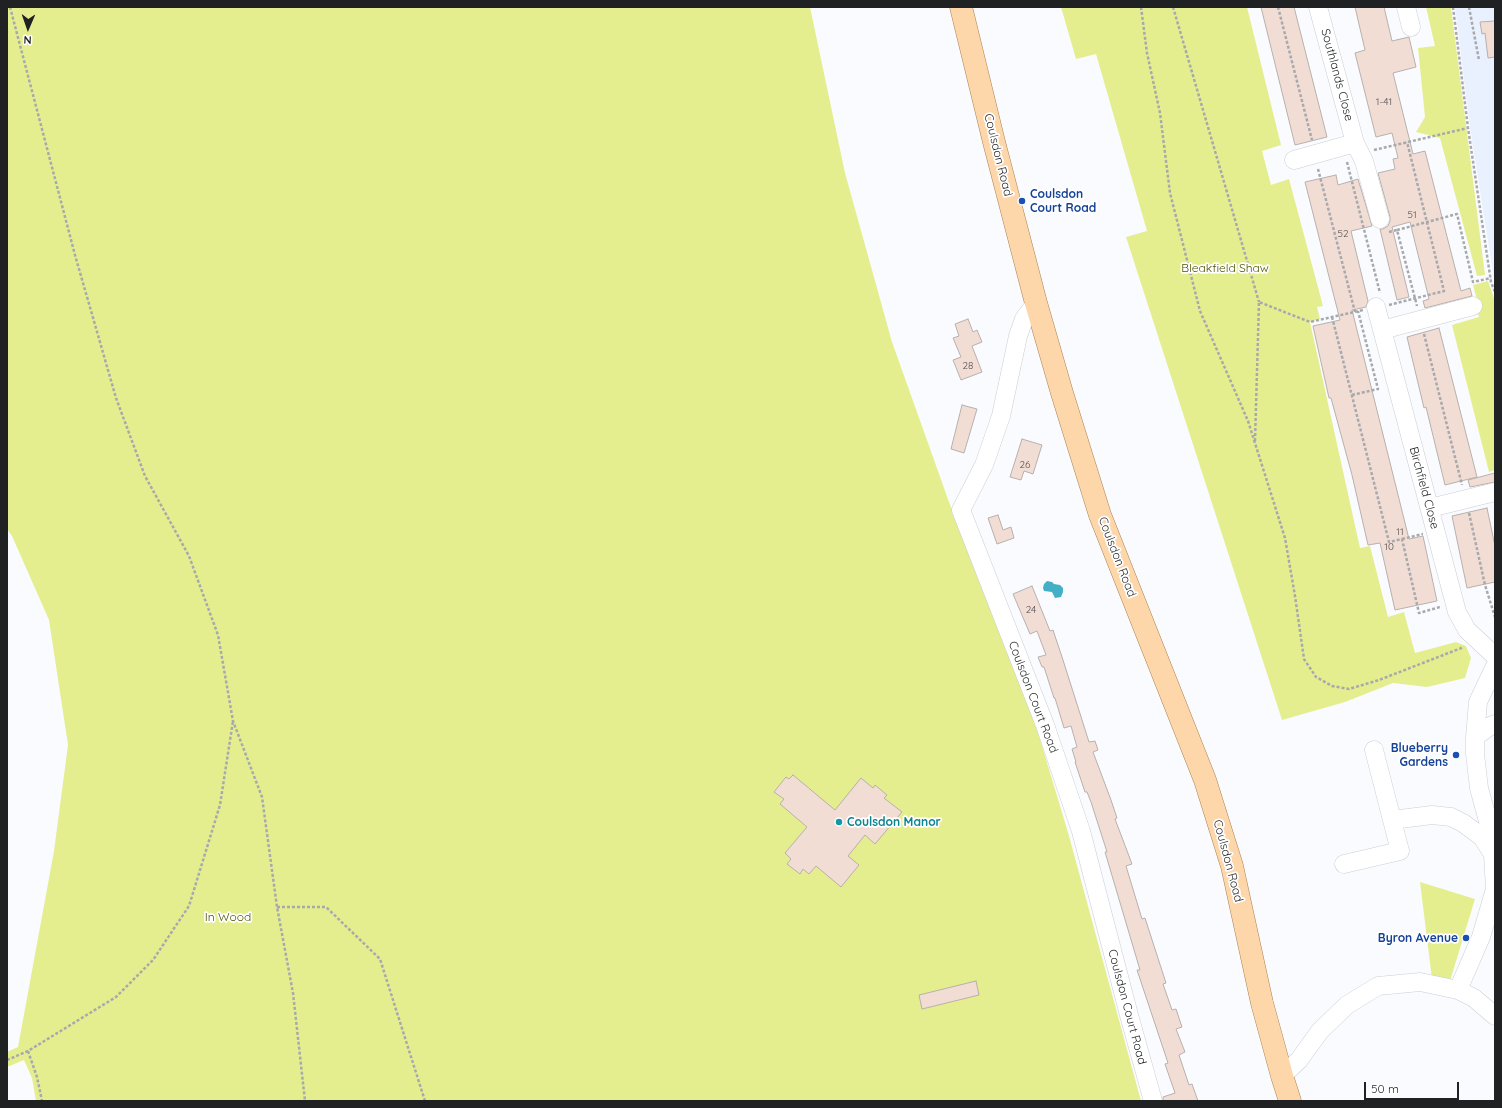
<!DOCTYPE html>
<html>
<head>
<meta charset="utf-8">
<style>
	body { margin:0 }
	#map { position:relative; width:1502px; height:1108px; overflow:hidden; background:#f9fbff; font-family:Quicksand,sans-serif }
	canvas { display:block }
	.frame { position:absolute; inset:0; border:8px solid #1f2123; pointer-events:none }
	.north { position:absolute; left:8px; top:8px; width:40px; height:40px; -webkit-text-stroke:3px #fff; paint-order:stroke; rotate:182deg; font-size:11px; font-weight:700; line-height:16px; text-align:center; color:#1f2123 }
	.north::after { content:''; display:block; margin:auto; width:14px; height:18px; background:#1f2123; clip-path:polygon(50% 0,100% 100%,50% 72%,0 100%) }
	.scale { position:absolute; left:1364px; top:1082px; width:95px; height:18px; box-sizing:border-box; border:2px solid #1f2123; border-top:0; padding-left:5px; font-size:12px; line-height:14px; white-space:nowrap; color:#1f2123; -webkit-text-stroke:3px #fff; paint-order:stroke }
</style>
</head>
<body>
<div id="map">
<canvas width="1502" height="1108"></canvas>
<div class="frame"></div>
<div class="north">N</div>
<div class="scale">50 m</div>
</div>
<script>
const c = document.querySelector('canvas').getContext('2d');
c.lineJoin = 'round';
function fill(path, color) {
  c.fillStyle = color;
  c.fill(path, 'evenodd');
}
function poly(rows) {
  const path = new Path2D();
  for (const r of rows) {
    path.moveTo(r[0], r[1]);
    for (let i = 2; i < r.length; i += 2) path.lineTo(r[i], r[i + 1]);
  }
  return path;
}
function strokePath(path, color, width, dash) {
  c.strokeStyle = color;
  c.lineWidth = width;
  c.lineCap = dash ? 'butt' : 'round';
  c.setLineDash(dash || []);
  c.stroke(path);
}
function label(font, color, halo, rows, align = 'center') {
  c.font = font + ' Quicksand,sans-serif';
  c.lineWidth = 3.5;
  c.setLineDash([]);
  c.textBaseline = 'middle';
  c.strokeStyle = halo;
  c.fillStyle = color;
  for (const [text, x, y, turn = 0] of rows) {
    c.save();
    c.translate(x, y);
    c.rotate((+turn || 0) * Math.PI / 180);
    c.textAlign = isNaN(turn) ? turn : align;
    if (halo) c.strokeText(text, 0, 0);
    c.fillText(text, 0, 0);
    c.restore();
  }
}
fill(poly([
	[1455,7,1495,7,1495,285,1470,128]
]), '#e8f1fd');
fill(poly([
	[7,7,810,7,845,173,892,342,949,502,1037,729,1069,836,1141,1101,36,1101,32,1078,24,1060,7,1067,7,1052,18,1047,54,851,68,745,49,620,12,536,7,529],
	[1061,7,1247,7,1281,145,1262,151,1271,185,1289,179,1323,306,1317,307,1320,319,1310,322,1360,548,1370,546,1388,617,1404,612,1415,653,1456,642,1466,646,1471,658,1465,678,1427,687,1393,683,1345,702,1282,720,1126,237,1147,231,1096,54,1076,59],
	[1426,7,1451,7,1485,275,1477,276,1440,138,1416,132,1425,117,1418,48,1435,46],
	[1488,281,1495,301,1495,470,1489,472,1452,325,1479,317,1477,309,1479,307,1473,285],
	[1420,882,1475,899,1450,981,1432,979]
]), '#e5ee8f');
fill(poly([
	[1047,581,1052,582,1054,584,1060,585,1063,588,1063,592,1061,597,1055,598,1052,592,1044,591,1043,588,1044,584]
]), '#44b0c6');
const building = poly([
	[1261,7,1294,7,1327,137,1295,145,1261,7],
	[1355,7,1384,7,1392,41,1409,37,1416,67,1393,73,1413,154,1425,151,1461,291,1470,288,1472,296,1425,308,1423,301,1429,299,1410,222,1392,227,1409,297,1397,300,1380,229,1383,229,1388,226,1390,221,1390,217,1378,173,1395,169,1393,159,1398,158,1392,133,1376,137,1355,53,1365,50,1355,7],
	[1495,21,1495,57,1488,58,1485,33,1482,34,1480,22,1495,21],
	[1336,175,1338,185,1358,179,1372,226,1351,231,1368,301,1366,307,1352,310,1409,539,1423,536,1437,601,1395,610,1380,543,1368,545,1352,475,1331,398,1329,398,1313,326,1340,320,1305,182,1336,175],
	[968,319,973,332,977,330,982,342,972,346,982,372,961,380,953,360,961,357,953,338,959,336,955,324,968,319],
	[1439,328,1477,477,1445,485,1426,407,1424,408,1407,337,1439,328],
	[962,405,977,409,964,453,951,449,962,405],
	[1022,439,1042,445,1033,474,1024,471,1021,480,1010,477,1022,439],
	[1495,473,1495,482,1470,487,1468,480,1495,473],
	[1487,508,1495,546,1495,582,1467,588,1452,516,1487,508],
	[998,515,1003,530,1011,527,1014,538,997,544,988,518,998,515],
	[1032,586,1050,631,1053,630,1063,660,1089,742,1095,741,1098,750,1093,752,1111,800,1117,818,1115,819,1132,864,1126,866,1142,919,1145,918,1166,983,1163,984,1172,1010,1176,1009,1182,1027,1176,1029,1185,1052,1179,1055,1189,1085,1192,1084,1198,1101,1163,1101,1163,1097,1175,1093,1165,1064,1168,1063,1137,970,1140,970,1105,852,1107,852,1091,802,1087,792,1085,792,1075,762,1076,762,1072,749,1077,747,1071,726,1064,728,1055,698,1054,698,1044,667,1042,667,1038,657,1046,655,1037,631,1030,634,1013,594,1032,586],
	[793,775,835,810,861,778,873,788,875,785,887,795,884,798,902,812,875,844,865,835,848,856,859,865,841,887,816,866,809,874,803,869,800,874,787,864,791,859,785,853,807,827,780,804,784,799,774,792,786,777,789,779,793,775],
	[976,981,979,995,922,1009,919,995,976,981]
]);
fill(building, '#f2ddd5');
strokePath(building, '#b7b0ad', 1);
const minor = poly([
	[1318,7,1355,143],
	[1406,7,1411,27],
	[1294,160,1355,143,1364,161,1380,219],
	[1036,303,1024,319,1018,336,1001,416,984,465,961,510,1045,725,1081,831,1129,1015,1153,1101],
	[1376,307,1457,612,1467,630,1495,656],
	[1382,330,1473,306],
	[1430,508,1495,492],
	[1475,737,1490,726,1495,724],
	[1374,750,1392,820,1432,815,1451,817,1463,823,1482,837,1493,854],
	[1344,864,1400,851,1392,820],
	[1458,990,1481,937,1495,889,1492,836,1479,788,1475,754,1475,737,1478,702,1495,666],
	[1282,1076,1299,1060,1320,1031,1347,1005,1378,986,1420,982,1458,990,1474,998,1495,1016]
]);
const major = poly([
	[961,7,994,142,1036,303,1062,393,1100,515,1205,780,1232,866,1262,1003,1282,1076,1290,1101]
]);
strokePath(minor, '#caced4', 19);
strokePath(major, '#ae8554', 23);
strokePath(poly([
	[10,7,75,255,116,398,145,476,189,556,218,635,233,721,262,797,277,907,293,993,305,1101],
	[1141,7,1147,53,1160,113,1170,193,1200,311,1248,421,1285,538,1295,596,1304,659,1316,677,1332,686,1349,689,1379,680,1464,647],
	[1173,7,1259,302],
	[1278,7,1312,140],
	[1453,7,1468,128,1491,282,1495,292],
	[1469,7,1479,60],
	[1374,150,1468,128],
	[1347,162,1380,293],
	[1318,169,1355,312],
	[1397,230,1457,214,1473,282,1491,278],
	[1389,232,1397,230,1417,306],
	[1389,305,1444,291,1407,142],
	[1332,317,1389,542,1402,539,1419,613,1440,607],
	[1424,334,1462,485],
	[1352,395,1378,389,1358,311],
	[1255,441,1259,302,1310,322,1363,310],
	[1469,513,1485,585,1495,617],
	[1402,539,1423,534],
	[277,907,326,907,380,959,425,1101],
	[28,1051,37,1077,42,1101],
	[7,1060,28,1051,116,997,153,960,189,906,220,805,233,721]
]), '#a7a9ad', 2.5, [3, 2]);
strokePath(minor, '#fff', 18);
strokePath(major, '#fdd6a9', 22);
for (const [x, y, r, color] of [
	[1022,201,4,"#1a4fb4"],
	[1456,755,4,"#1a4fb4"],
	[839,822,4,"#0f9aa8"],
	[1466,938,4,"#1a4fb4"]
]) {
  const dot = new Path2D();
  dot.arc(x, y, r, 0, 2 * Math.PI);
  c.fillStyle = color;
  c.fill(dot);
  strokePath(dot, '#fff', 1.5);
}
label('10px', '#545050', null, [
	["1-41",1384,102],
	["51",1412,215],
	["52",1343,234],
	["28",968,366],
	["26",1025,465],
	["11",1400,532],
	["10",1389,547],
	["24",1031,610]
]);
label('12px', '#1f2123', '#fff', [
	["Southlands Close",1337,75,75],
	["Coulsdon Road",998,155,76],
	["Birchfield Close",1424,488,75],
	["Coulsdon Road",1117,557,69],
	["Coulsdon Court Road",1033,697,69],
	["Coulsdon Road",1228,861,75],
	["Coulsdon Court Road",1127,1007,75]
]);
label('bold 12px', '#164399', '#fff', [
	["Coulsdon",1030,194,"left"],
	["Court Road",1030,208,"left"],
	["Blueberry",1448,748],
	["Gardens",1448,762],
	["Byron Avenue",1458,938]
], 'right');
label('12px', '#4e5200', '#fff', [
	["Bleakfield Shaw",1225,268],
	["In Wood",228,917]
]);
label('bold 12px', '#0d838f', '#fff', [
	["Coulsdon Manor",847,822]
], 'left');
</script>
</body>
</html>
